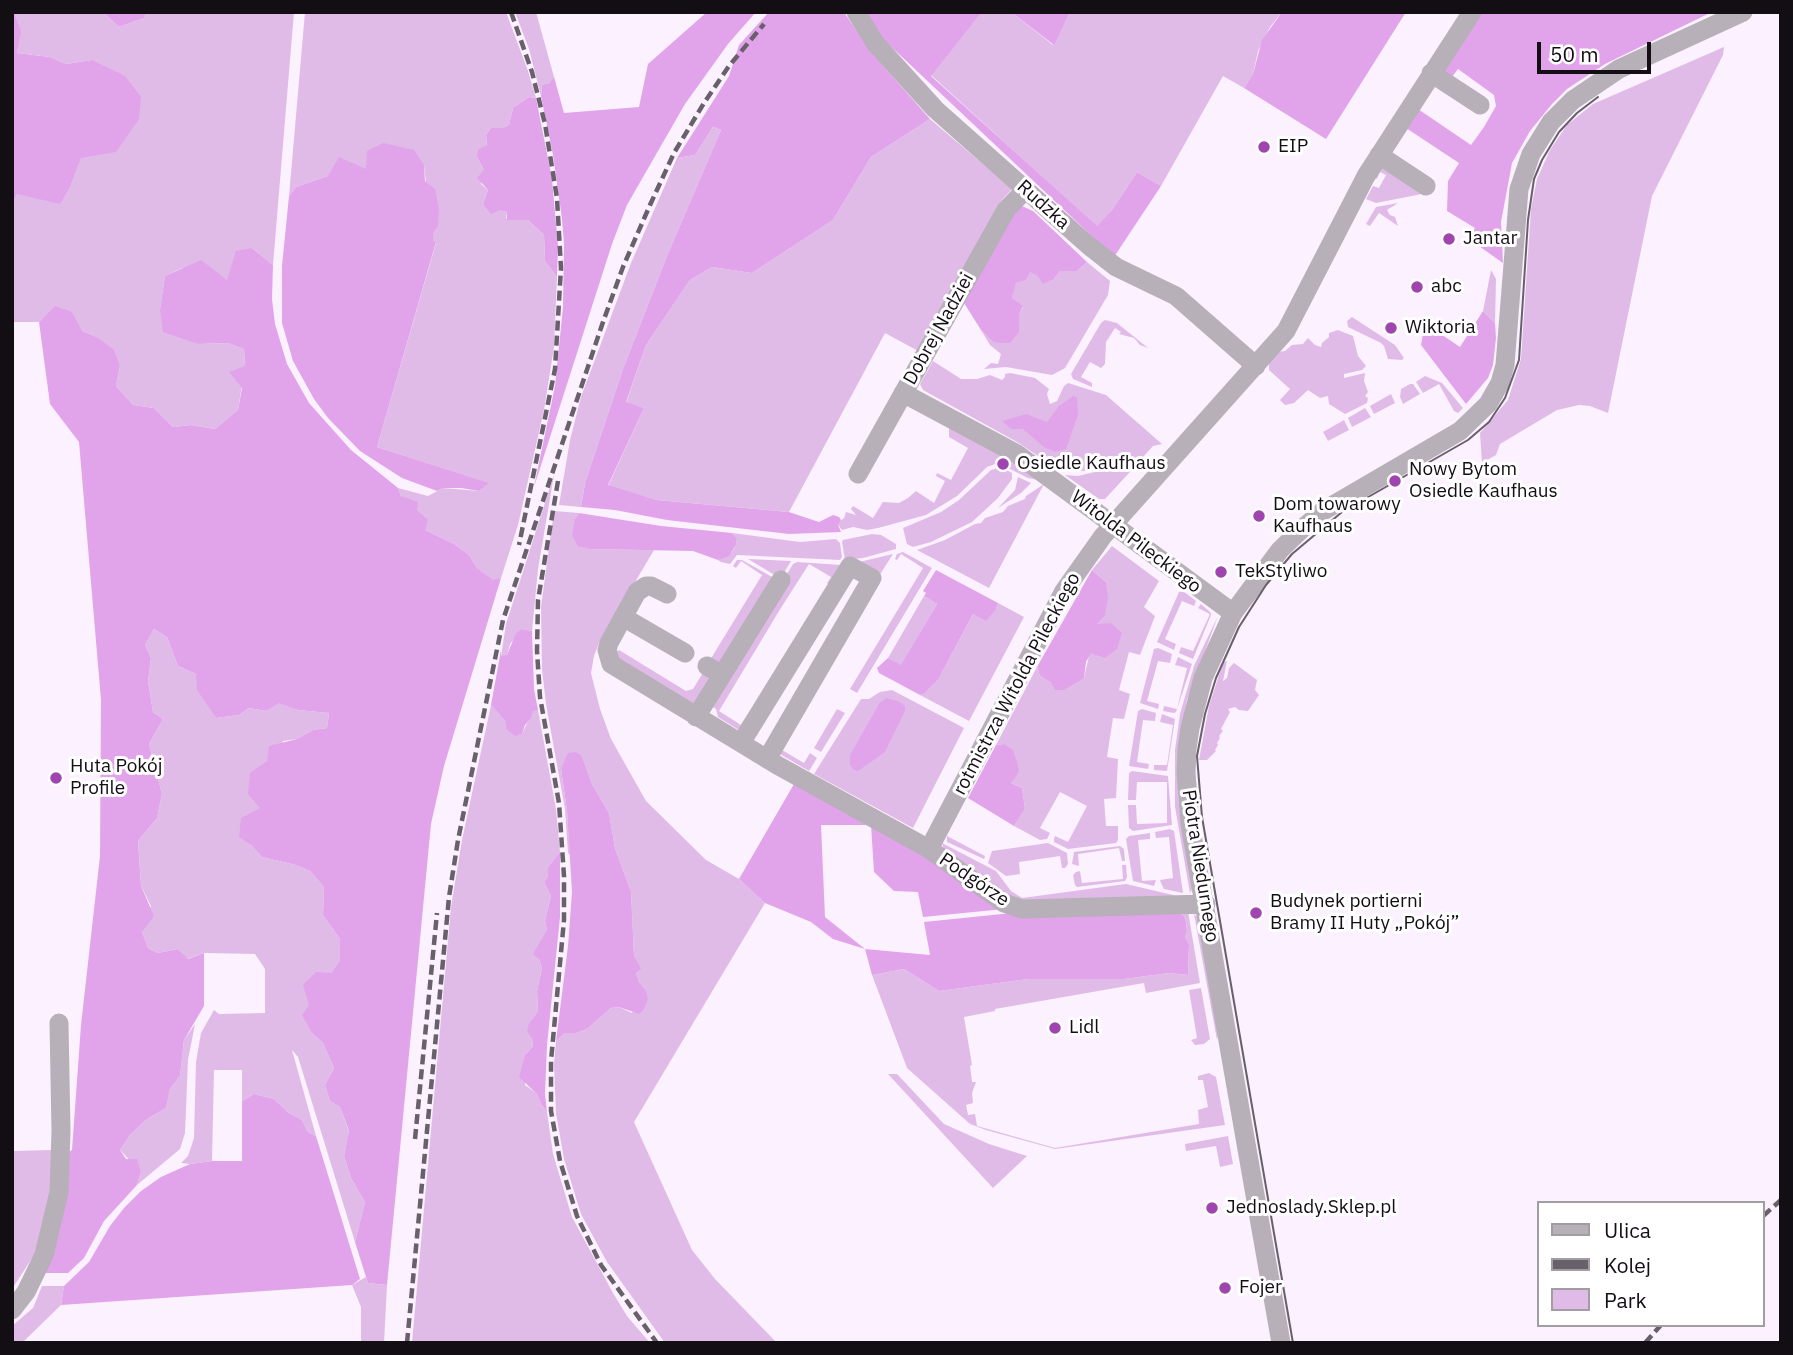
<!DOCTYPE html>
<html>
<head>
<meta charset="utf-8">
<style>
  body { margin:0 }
  #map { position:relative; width:1793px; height:1355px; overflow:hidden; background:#fcf1fe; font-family:"IBM Plex Sans",sans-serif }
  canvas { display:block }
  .frame { position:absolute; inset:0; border:14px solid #130d14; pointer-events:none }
  .legend { position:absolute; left:1537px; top:1201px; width:228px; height:126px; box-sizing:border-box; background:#fff; border:2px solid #a19ea1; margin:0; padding:9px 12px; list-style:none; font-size:21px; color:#130d14 }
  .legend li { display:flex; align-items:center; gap:14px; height:35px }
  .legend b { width:35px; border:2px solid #a19ea1 }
  .scale { position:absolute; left:1537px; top:42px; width:114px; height:32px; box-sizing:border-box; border:4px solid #130d14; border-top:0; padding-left:9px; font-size:21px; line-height:24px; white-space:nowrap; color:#130d14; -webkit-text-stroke:5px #fff; paint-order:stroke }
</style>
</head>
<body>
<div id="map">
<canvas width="1793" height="1355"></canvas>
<div class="frame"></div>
<ul class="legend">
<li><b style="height:9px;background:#b7b0b9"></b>Ulica</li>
<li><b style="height:9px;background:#68606a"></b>Kolej</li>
<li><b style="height:19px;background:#e1bbe8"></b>Park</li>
</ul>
<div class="scale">50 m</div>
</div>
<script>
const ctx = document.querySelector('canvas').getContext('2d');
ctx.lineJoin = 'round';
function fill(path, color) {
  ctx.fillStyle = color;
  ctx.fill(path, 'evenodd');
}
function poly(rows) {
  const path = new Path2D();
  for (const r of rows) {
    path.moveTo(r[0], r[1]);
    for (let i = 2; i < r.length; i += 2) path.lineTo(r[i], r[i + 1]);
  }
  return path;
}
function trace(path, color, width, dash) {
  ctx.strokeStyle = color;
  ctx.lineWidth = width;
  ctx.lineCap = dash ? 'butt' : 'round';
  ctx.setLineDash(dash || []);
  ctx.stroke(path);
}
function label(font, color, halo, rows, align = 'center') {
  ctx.font = font + ' "IBM Plex Sans",sans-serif';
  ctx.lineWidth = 6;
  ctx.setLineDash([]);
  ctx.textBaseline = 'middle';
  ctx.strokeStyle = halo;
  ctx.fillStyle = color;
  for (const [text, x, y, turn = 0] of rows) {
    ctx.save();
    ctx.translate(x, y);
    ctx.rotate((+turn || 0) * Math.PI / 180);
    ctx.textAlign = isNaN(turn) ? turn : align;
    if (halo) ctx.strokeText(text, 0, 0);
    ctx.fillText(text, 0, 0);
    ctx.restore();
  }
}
fill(poly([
  [14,12,103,12,119,27,144,18,146,12,294,12,273,265,252,248,228,280,182,268,165,276,160,309,198,344,228,343,244,349,245,366,238,410,215,429,191,425,173,427,154,408,133,405,116,386,120,366,97,337,82,331,55,307,39,322,12,322,12,206,17,194,71,185,81,157,92,60,66,64,50,57,17,53,20,32],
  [305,12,506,12,528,71,536,98,529,97,513,108,509,125,502,128,491,128,486,135,487,145,477,157,484,170,481,184,488,190,483,204,507,212,506,220,528,220,544,235,545,261,557,277,554,347,544,410,518,525,501,578,493,581,477,568,469,555,454,544,425,530,417,510,401,496,398,488,428,496,443,488,479,491,488,483,377,447,436,243,433,241,424,165,366,169,328,176,296,187,289,196],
  [515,12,536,12,554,77,549,83,542,85,541,96,529,49],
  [982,12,1011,12,1053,45,1070,12,1282,12,1270,27,1258,51,1253,74,1244,88,1223,76,1161,186,1137,172,1112,210,1097,227,931,75],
  [1724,47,1723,55,1652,196,1608,413,1590,406,1579,405,1557,410,1500,444,1496,455,1482,463,1480,433,1508,400,1521,359,1531,209,1537,179,1550,150,1567,125,1593,104],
  [930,119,1012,189,1002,200,920,352,885,333,789,512,657,500,608,486,644,408,626,403,646,345,690,280,712,267,752,273,833,220,871,157],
  [713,127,721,130,667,256,623,369,585,483,581,507,559,505,570,440,581,397,631,263,677,158,695,155],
  [1383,167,1427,193,1376,203,1366,199,1373,186,1379,188,1386,175,1380,172,1377,179,1375,177],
  [1398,203,1387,210,1390,215,1395,217,1398,226,1379,213,1370,226,1366,224,1376,207],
  [1087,262,1110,281,1108,295,1065,368,1052,375,1006,367,984,369,991,363,998,364,1001,354,990,345,981,330,993,342,1019,332,1019,315,1023,307,1012,298,1015,283,1026,280,1029,271,1054,279,1060,271,1077,271],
  [1491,270,1496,279,1495,323,1483,311],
  [1352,317,1395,345,1404,358,1402,360,1388,359,1384,346,1381,343,1348,327,1347,321],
  [1105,320,1117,323,1148,348,1140,345,1134,338,1119,334,1121,332,1115,328,1106,342,1105,364,1101,368,1090,362,1081,377,1092,383,1092,387,1073,379,1071,374,1101,323],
  [1338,330,1353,336,1358,356,1366,366,1362,370,1344,374,1344,378,1365,373,1364,381,1368,392,1365,396,1368,398,1367,403,1345,414,1329,404,1328,396,1320,398,1308,390,1294,403,1285,405,1280,400,1290,389,1269,370,1269,361,1277,352,1285,351,1292,345,1303,344,1308,338,1315,345,1321,347,1322,343,1329,337,1329,333],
  [933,361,961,379,977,379,990,375,1002,380,1005,377,1005,374,1010,373,1035,378,1049,389,1047,394,1050,404,1057,401,1064,386,1068,383,1106,395,1162,444,1153,446,1143,457,1110,466,1086,471,1059,470,1017,442,923,390,920,384],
  [1425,376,1442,383,1463,408,1458,413,1454,411,1439,384,1423,393,1416,382],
  [1410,384,1413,384,1420,394,1403,404,1400,397,1401,389],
  [1391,394,1395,403,1374,414,1370,406],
  [1365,408,1371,417,1352,427,1348,418],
  [1344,420,1349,430,1328,441,1323,432],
  [949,428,996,449,1038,480,1028,478,998,463,987,467,957,496,926,515,878,528,867,530,853,527,842,530,838,525,839,522,844,518,846,512,856,515,851,509,853,506,873,518,883,502,899,503,908,498,916,491,934,503,945,481,936,476,937,473,951,480,968,448,949,437],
  [1140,461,1105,499,1099,499,1065,475,1078,476],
  [1001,467,1012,473,1012,479,998,498,972,522,931,542,913,547,907,544,903,528,941,512,959,500,991,470],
  [554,475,538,569,532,631,522,629,510,644,507,656,501,656,506,624],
  [1018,477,1031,483,1021,493,998,508,1015,490],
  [1044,484,989,588,917,550,945,540,975,524,981,523,985,518,1003,512,1008,506,1025,499,1026,496],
  [554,511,579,513,575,519,590,549,654,550,599,643,594,656,591,673,600,709,611,739,646,801,706,860,739,879,765,903,634,1122,692,1250,715,1279,777,1343,665,1343,607,1262,581,1214,564,1159,556,1113,554,1064,556,1041,565,1033,588,1028,611,1008,619,1007,632,1013,645,989,639,982,636,973,640,969,634,955,631,892,615,848,609,813,592,784,582,756,561,769,567,811,570,855,568,853,565,809,546,704,542,669,541,607],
  [732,533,800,542,836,539,840,543,842,557,840,560,737,555,730,564,721,562,718,560,732,552,736,545,737,538],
  [872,534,881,535,896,544,896,549,863,558,845,560,842,542,843,540],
  [1112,546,1159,581,1144,607,1155,616,1140,655,1129,652,1119,690,1130,694,1124,719,1113,718,1107,757,1118,759,1116,798,1104,799,1106,826,1118,826,1118,840,1116,843,1068,849,1054,842,1054,839,1055,836,1068,842,1087,806,1060,792,1040,828,1050,833,1047,839,1040,840,1014,826,1025,809,1022,788,1011,783,1004,744,996,745,1037,667,1040,676,1050,682,1055,689,1084,678,1106,582,1092,570],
  [903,552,932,568,857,693,850,689,923,568,901,554,897,560,895,559,897,554],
  [893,554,879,576,859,562],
  [748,559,791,561,782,576,778,577],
  [737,560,742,560,774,578,720,663,710,660,762,575,741,561,736,568,733,566],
  [797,562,841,565,833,587,827,583,831,577,809,564,779,611,719,711,741,725,746,716,739,730,718,717,716,709,710,705,781,584,793,564],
  [1183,591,1196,601,1194,606,1182,601,1165,639,1176,644,1174,650,1157,642,1179,592],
  [924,596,937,604,901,666,888,658],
  [998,603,1024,617,969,721,920,695,924,694,938,680,973,614,996,609],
  [1201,604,1211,613,1211,615,1193,659,1179,653,1181,647,1193,651,1210,614,1198,608],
  [1218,616,1187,700,1177,766,1179,806,1193,888,1190,893,1175,807,1175,750,1180,714,1194,666],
  [154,629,167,637,178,666,196,674,208,705,216,718,239,715,249,708,266,711,279,702,298,710,329,713,327,728,313,730,297,739,283,741,261,808,251,845,262,857,296,865,310,871,324,887,323,915,340,939,340,960,309,1005,312,1033,323,1043,334,1068,325,1085,330,1101,340,1107,349,1132,344,1156,351,1178,365,1202,355,1242,298,1057,292,1050,316,1136,308,1132,302,1120,289,1113,274,1099,254,1094,242,1101,242,1070,214,1070,212,1161,190,1164,181,1163,188,1156,194,1138,196,1062,201,1033,214,1010,219,1014,265,1013,265,969,255,954,204,953,187,959,178,949,158,953,148,948,142,932,151,906,141,886,138,841,157,818,162,794,149,744,163,719,153,712,148,681,151,658,145,645],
  [1158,648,1172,654,1170,663,1158,661,1147,701,1159,704,1158,709,1140,703,1154,649],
  [619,650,686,691,693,689,704,671,710,681,695,703,691,703,623,666,615,652],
  [1178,657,1192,664,1176,712,1174,713,1163,711,1164,706,1177,709,1187,668,1175,665],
  [1227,661,1223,681,1227,678,1229,668,1234,663,1257,680,1255,690,1259,695,1248,711,1239,710,1235,707,1228,709,1230,712,1221,729,1223,731,1219,736,1220,738,1217,743,1218,745,1215,750,1216,751,1207,760,1199,760,1209,706,1221,669,1224,662],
  [892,690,964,728,913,828,814,774,861,699,869,699,880,692],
  [491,705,505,721,506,729,522,734,533,710,538,710,556,809,560,852,548,867,548,876,544,882,551,896,545,921,547,930,539,959,542,968,537,991,538,1011,529,1023,533,1046,525,1055,525,1085,539,1095,541,1104,547,1112,553,1154,572,1217,613,1293,627,1316,650,1343,412,1343,451,907,462,840],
  [837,709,845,713,821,752,814,748],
  [1142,709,1156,713,1155,721,1143,720,1137,762,1149,764,1148,769,1129,766,1138,711],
  [1162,714,1175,719,1167,771,1154,770,1154,765,1167,765,1173,725,1160,722],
  [782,750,804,763,810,753,817,758,809,771,778,753],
  [1132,771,1168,776,1172,825,1133,831,1129,828,1128,805,1136,805,1137,824,1167,823,1167,782,1137,782,1136,800,1128,800,1129,773],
  [1170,829,1174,831,1183,893,1164,889,1161,883,1160,880,1173,878,1169,837,1156,838,1155,832],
  [1150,833,1150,839,1138,840,1142,881,1156,880,1154,886,1133,881,1126,839,1129,836],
  [947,836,985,856,984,859,947,842],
  [942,843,996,871,1011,891,1022,898,1126,884,1186,898,1018,903,944,851],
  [1048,843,1067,853,1068,864,1065,868,1062,868,1060,856,1019,862,1020,874,1006,876,988,863,992,851],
  [1120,846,1124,849,1125,861,1122,861,1119,848,1078,854,1079,866,1072,864,1074,852],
  [1122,865,1126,865,1127,877,1125,881,1077,887,1075,885,1073,875,1076,872,1080,871,1082,883,1123,879],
  [1188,911,1200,983,1146,993,1144,983,995,1009,995,1011,964,1017,972,1065,970,1066,972,1082,976,1082,972,1093,973,1103,966,1105,968,1115,975,1114,977,1126,1055,1148,1199,1124,1198,1110,1208,1107,1203,1080,1198,1080,1198,1076,1209,1073,1216,1077,1225,1125,1055,1149,986,1130,970,1124,907,1068,872,975,904,969,939,991,1028,979,1124,979,1169,973,1188,975,1189,944,1185,937,1187,932,1186,922,1184,916,1178,912],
  [1194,914,1197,917,1218,1035,1217,1040],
  [1201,988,1210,1039,1204,1044,1195,1045,1191,1040,1197,1038,1189,990],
  [195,1024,188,1060,185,1133,180,1149,137,1185,141,1172,120,1150,130,1135,147,1119,166,1108,170,1089,180,1076,184,1040],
  [888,1074,897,1074,944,1124,989,1144,1027,1156,993,1188],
  [1228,1136,1233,1164,1220,1167,1216,1146,1186,1151,1185,1144],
  [52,1150,50,1191,36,1252,12,1289,12,1151],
  [366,1277,368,1283,387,1285,384,1343,361,1343,361,1307,352,1285],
  [42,1286,64,1286,61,1305,22,1343,12,1343,12,1326,33,1308]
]), '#e1bbe8');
fill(poly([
  [12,12,14,12,21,32,17,53,50,57,66,64,92,60,125,76,141,97,139,119,116,152,81,158,71,185,60,204,17,194,12,206],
  [103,12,146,12,144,18,119,27],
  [707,12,756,12,728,44,685,104,627,205,612,244,534,487,555,386,563,307,564,244,562,219,553,155,541,96,542,85,549,83,554,77,564,113,639,107,648,64],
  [769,12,844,12,870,51,930,119,871,157,833,220,752,273,712,267,690,280,646,345,626,402,644,408,608,485,657,500,789,512,819,522,833,515,839,517,841,520,838,525,841,532,789,534,667,520,615,510,581,507,585,483,623,369,667,256,721,130,713,127,695,155,677,158,729,76,739,45],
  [864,12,982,12,931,76,1097,226,1112,210,1137,172,1161,186,1114,257,883,39],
  [1011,12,1070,12,1054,45],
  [1282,12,1406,12,1326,139,1244,88,1253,74,1262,40],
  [1479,12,1712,12,1605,64,1567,89,1552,104,1530,131,1512,163,1501,222,1503,263,1469,239,1475,228,1447,211,1448,181,1459,163,1406,128,1418,109,1471,145,1484,127,1496,106,1494,95,1458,69,1452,77,1444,71],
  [529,97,536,98,552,179,558,246,557,277,545,261,544,235,528,220,504,220,507,219,507,212,500,210,491,214,483,204,488,190,477,178,484,170,477,157,478,150,487,145,486,135,491,128,502,128,509,125,513,108],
  [383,143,414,150,424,165,425,181,435,189,439,209,438,226,433,233,433,241,436,242,377,447,489,483,479,491,461,488,443,488,437,491,402,478,360,451,328,418,314,399,293,361,282,323,282,266,289,196,296,187,328,176,339,157,366,169,367,151],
  [1022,206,1033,211,1087,262,1077,271,1060,271,1054,279,1043,284,1037,275,1030,272,1026,280,1016,283,1012,298,1023,306,1019,315,1019,332,1010,343,1003,343,993,342,981,330,964,303,1012,211],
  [252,248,273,265,272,299,275,324,287,364,309,403,351,450,398,488,401,496,418,502,417,510,428,520,425,530,454,544,469,555,477,568,493,580,501,578,444,766,431,824,387,1285,368,1283,366,1277,355,1242,365,1202,351,1178,344,1156,349,1131,340,1107,330,1101,325,1085,334,1068,323,1043,312,1033,302,1015,309,1005,303,985,316,972,331,973,340,960,340,939,323,915,324,887,310,871,296,865,262,857,251,845,239,837,241,818,260,808,248,794,250,773,267,761,269,746,297,739,313,730,327,728,329,713,298,710,279,703,266,711,249,708,239,715,216,718,197,690,196,674,178,666,167,637,154,629,145,645,151,658,148,681,153,712,163,719,149,744,162,794,157,818,138,841,141,886,154,916,142,932,148,948,158,953,178,949,188,959,204,953,204,1006,184,1040,180,1076,170,1089,166,1108,147,1119,130,1135,120,1150,126,1159,137,1159,141,1172,137,1185,104,1221,84,1258,68,1273,40,1273,65,1154,72,1150,81,1025,100,856,101,700,79,442,50,404,39,322,55,306,72,312,82,331,97,337,114,350,120,366,116,386,133,405,154,408,173,427,191,425,215,429,238,410,242,388,229,372,245,366,244,349,228,343,198,344,163,332,160,309,165,276,201,260,227,280,236,251],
  [1483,311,1495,323,1496,338,1493,365,1488,378,1466,404,1421,345,1423,334,1429,326,1460,347],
  [1073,396,1077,397,1078,415,1066,449,1056,452,1045,448,1023,429,1011,429,1002,421,1026,414,1047,422,1059,406],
  [579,513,661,526,732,533,737,538,736,545,729,556,718,560,693,551,590,549,578,546,572,535,575,519],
  [936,570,998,603,996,609,986,621,973,614,938,680,924,694,920,695,879,673,877,668,888,658,901,665,937,604,924,596,926,593,923,591],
  [1092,570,1106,582,1108,598,1105,615,1097,624,1111,623,1122,633,1117,649,1105,658,1091,653,1086,662,1084,678,1064,690,1055,690,1050,682,1040,676,1037,667],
  [522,629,532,631,534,689,538,710,533,711,531,718,525,725,522,734,515,736,506,729,505,721,491,705,501,650,501,656,507,655,516,633],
  [886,698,898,701,905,706,905,711,885,752,858,771,854,770,850,765,850,755,879,704],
  [1004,744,1013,750,1017,762,1019,772,1011,783,1022,788,1025,809,1014,826,968,798,996,745],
  [576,752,582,756,592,784,609,813,615,848,631,892,634,955,641,969,636,973,639,982,645,989,648,999,644,1009,639,1014,619,1007,611,1008,588,1028,575,1033,565,1033,556,1041,568,946,572,892,567,811,561,769,568,753],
  [794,784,926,854,1004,909,923,917,918,892,894,891,874,872,871,825,821,825,825,917,865,949,930,955,924,922,1022,912,1178,912,1184,916,1186,922,1187,932,1185,937,1189,944,1188,975,1169,973,1124,979,1028,979,939,991,904,969,872,975,865,949,833,939,811,922,765,903,739,879],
  [560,852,560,917,547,1045,545,1094,547,1112,541,1104,538,1095,519,1077,525,1055,533,1046,532,1039,527,1031,529,1023,538,1011,537,991,542,968,539,959,533,954,547,930,545,921,551,896,544,882,548,876,548,867],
  [254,1094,274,1099,289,1113,302,1120,308,1132,316,1136,360,1279,352,1285,61,1305,64,1286,89,1262,110,1226,124,1208,141,1191,161,1177,190,1164,212,1161,242,1161,242,1101]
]), '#e1a4eb');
trace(poly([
  [856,12,875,43,935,109,1088,245,1116,267,1176,296,1256,366],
  [1431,73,1480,105],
  [1379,155,1426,186],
  [903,393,1017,454,1233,613],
  [858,474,1006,210,1026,189],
  [667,594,651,586,646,586,637,592,609,643,607,650,611,664,777,765,929,849,1004,903,1022,909,1206,904],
  [623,617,685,653],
  [707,666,722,675],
  [696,717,781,580],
  [741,743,850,566,872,578,767,759],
  [929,849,1064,591,1103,536,1286,331,1366,176,1472,12],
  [12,1310,26,1292,44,1255,59,1192,61,1131,59,1023],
  [1281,1343,1190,824,1186,773,1187,749,1190,728,1203,678,1233,613,1280,550,1304,527,1323,511,1460,431,1488,404,1500,383,1505,365,1519,189,1531,154,1551,122,1573,100,1619,69,1743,12]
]), '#b7b0b9', 19);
trace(poly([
  [1293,1343,1202,817,1197,756,1205,714,1216,678,1239,627,1266,585,1292,554,1342,512,1468,440,1489,422,1505,398,1519,360,1528,220,1534,179,1542,160,1559,132,1577,113,1598,97]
]), '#68606a', 2);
trace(poly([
  [511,12,532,72,545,124,557,198,561,268,555,369,519,545],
  [558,481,538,600,537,651,540,697,559,803,564,876,564,920,551,1061,551,1111,560,1161,577,1216,601,1265,657,1343],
  [415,1139,437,913],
  [1763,1216,1781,1200],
  [407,1343,449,897,458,840,503,620,603,322,623,267,650,205,674,153,704,103,729,66,764,24],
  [1645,1343,1661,1325]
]), '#68606a', 4.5, [10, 5]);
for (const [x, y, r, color] of [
  [1264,147,7,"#a045b0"],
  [1449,239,7,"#a045b0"],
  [1417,287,7,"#a045b0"],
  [1391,328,7,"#a045b0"],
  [1003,464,7,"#a045b0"],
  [1395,481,7,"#a045b0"],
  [1259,516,7,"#a045b0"],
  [1221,572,7,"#a045b0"],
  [56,778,7,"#a045b0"],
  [1256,913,7,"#a045b0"],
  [1055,1028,7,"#a045b0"],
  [1212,1208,7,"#a045b0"],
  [1225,1288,7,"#a045b0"]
]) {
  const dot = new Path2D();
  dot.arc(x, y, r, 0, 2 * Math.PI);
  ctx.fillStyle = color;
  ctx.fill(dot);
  trace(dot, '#fff', 2.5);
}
label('19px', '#130d14', '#fff', [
  ["EIP",1278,147],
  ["Jantar",1463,239],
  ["abc",1431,287],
  ["Wiktoria",1405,328],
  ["Osiedle Kaufhaus",1017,464],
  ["Nowy Bytom",1409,470],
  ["Osiedle Kaufhaus",1409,492],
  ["Dom towarowy",1273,505],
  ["Kaufhaus",1273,527],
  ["TekStyliwo",1235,572],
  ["Huta Pokój",70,767],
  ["Profile",70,789],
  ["Budynek portierni",1270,902],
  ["Bramy II Huty „Pokój”",1270,924],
  ["Lidl",1069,1028],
  ["Jednoslady.Sklep.pl",1226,1208],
  ["Fojer",1239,1288]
], 'left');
label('19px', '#130d14', '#fff', [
  ["Rudzka",1043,205,42],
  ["Dobrej Nadziei",939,329,-61],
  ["Witolda Pileckiego",1136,542,37],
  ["rotmistrza Witolda Pileckiego",1017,684,-62],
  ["Piotra Niedurnego",1200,866,81],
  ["Podgórze",974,880,34]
]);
</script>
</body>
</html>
